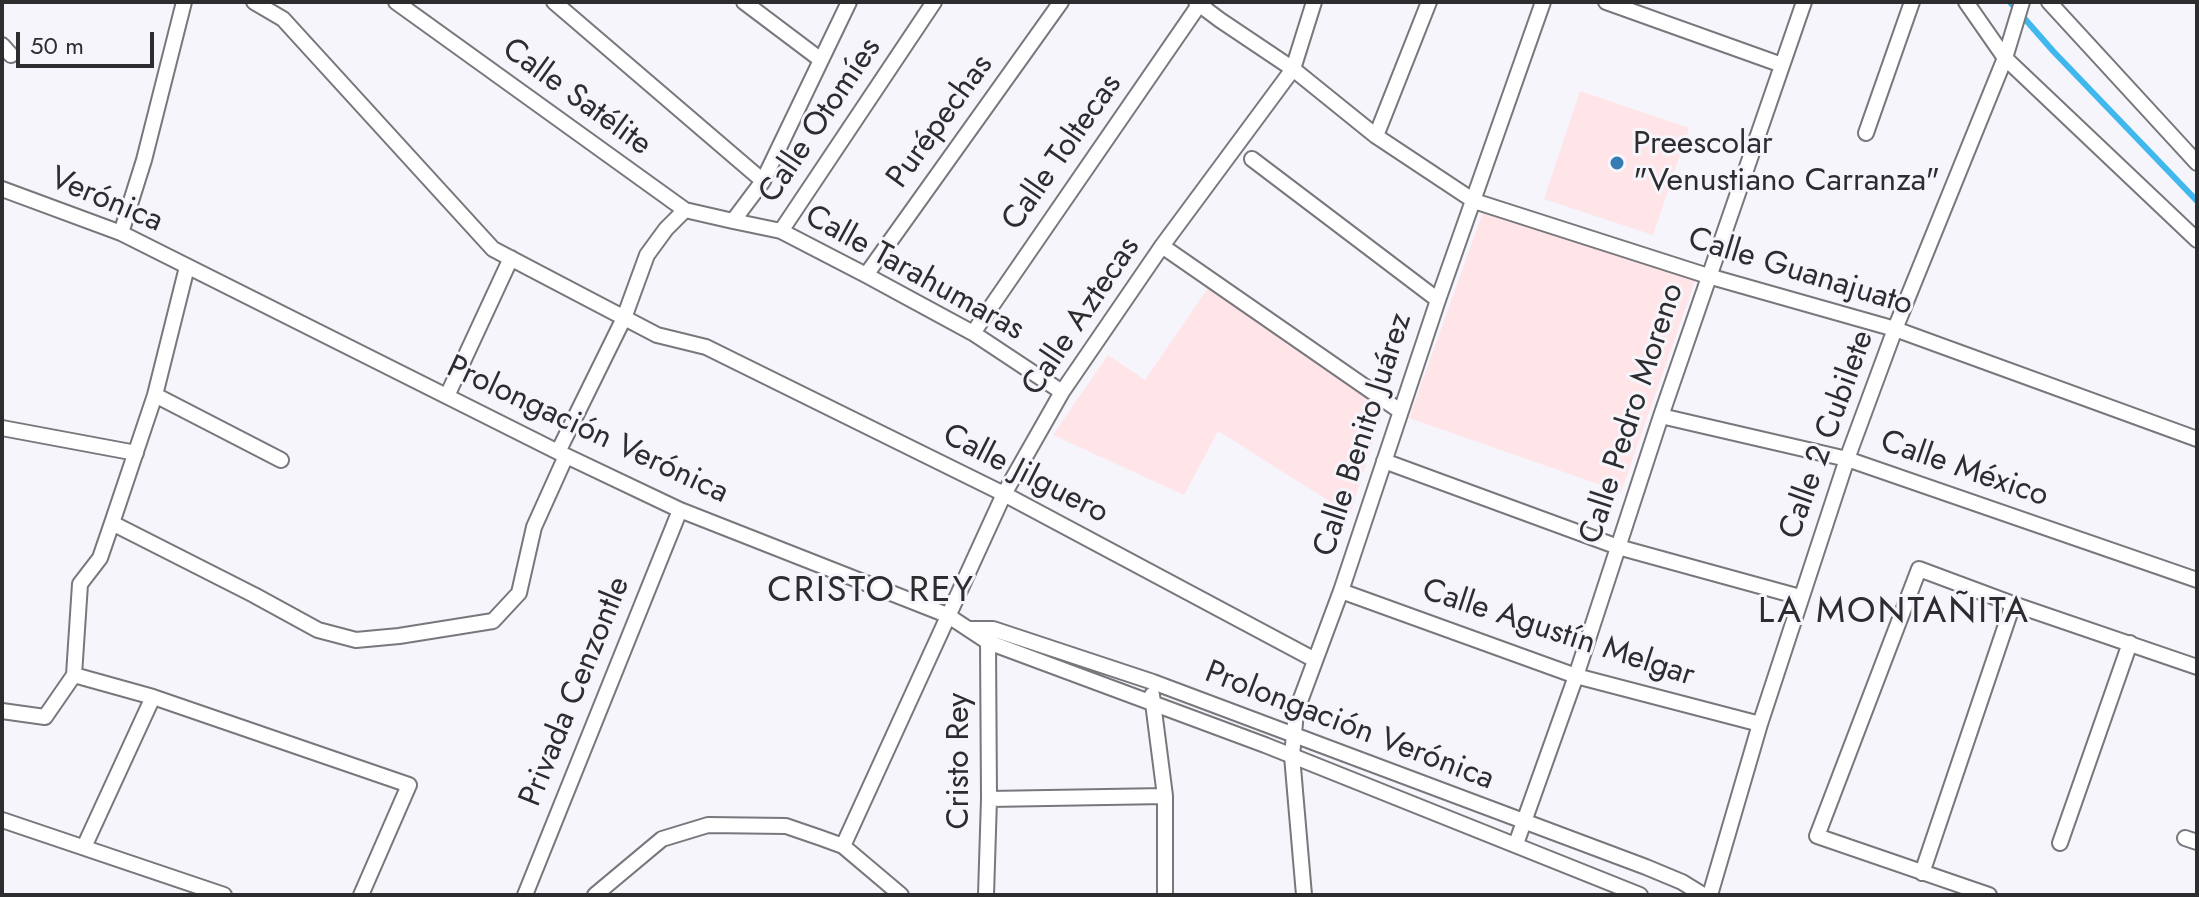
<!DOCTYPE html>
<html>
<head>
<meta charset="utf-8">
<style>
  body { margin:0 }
  #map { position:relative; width:2199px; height:897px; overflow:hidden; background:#f5f5fb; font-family:Jost,sans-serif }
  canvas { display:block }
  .frame { position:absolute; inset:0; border:4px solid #2d2d2f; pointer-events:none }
  .scale { position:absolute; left:16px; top:32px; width:138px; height:36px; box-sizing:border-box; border:4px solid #2d2d2f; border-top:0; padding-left:10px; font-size:24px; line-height:28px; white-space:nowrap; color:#2d2d2f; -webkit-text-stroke:6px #f5f5fb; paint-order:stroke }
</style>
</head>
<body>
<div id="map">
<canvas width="2199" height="897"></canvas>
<div class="frame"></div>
<div class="scale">50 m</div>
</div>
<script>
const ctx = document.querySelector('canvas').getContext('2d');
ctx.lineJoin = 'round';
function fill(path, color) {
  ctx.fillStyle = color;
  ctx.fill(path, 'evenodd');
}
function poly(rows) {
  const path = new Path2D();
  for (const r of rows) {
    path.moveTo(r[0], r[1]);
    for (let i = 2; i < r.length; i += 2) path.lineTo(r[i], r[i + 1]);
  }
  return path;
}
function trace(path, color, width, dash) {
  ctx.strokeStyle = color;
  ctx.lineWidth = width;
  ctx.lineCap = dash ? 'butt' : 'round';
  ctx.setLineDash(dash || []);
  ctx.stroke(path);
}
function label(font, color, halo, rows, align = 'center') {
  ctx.font = font + ' Jost,sans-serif';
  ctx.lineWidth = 6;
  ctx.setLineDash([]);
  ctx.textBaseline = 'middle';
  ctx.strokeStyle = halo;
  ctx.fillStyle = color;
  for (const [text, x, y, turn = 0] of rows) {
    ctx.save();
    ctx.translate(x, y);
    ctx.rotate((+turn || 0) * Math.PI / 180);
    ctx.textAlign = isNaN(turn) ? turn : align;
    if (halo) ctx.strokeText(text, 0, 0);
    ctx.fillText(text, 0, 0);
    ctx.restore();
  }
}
fill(poly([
  [1580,91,1689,128,1653,235,1544,199],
  [1483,212,1695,281,1621,492,1409,418],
  [1210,285,1384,407,1350,514,1218,431,1184,495,1053,435,1108,355,1145,380]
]), '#ffe4e8');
trace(poly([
  [2010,2,2053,51,2197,201]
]), '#40b7ed', 6);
const street = poly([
  [254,2,283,19,493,249,657,335,706,347,1004,494,1315,660],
  [396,2,685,210,733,221,763,181,849,2],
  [554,2,763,181],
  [744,2,821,60],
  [1196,2,1220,20,1293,69,1376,136,1474,201,1708,276,1895,329,2197,439],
  [1606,2,1782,65],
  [1966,2,2005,58,2197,240],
  [2049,2,2197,163],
  [2,45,11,55],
  [1866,133,1912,2],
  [1376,136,1429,2],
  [1252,159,1438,300],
  [2,189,121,233,558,452,680,510,947,615,988,642,1265,745,1640,895],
  [733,221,781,231,866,275,973,333,1062,392],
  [781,231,934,2],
  [121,233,144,160,184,2],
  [1162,246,1400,411],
  [866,275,1061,2],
  [973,333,1201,2],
  [155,395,281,460],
  [447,396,511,258],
  [1661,416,1847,459,2197,580],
  [2,428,136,453],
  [558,452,624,318,647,255,666,229,685,210],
  [1384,461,1618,547,1800,597],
  [112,523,254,595,318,630,356,640,399,636,493,621,519,593,534,527,566,456],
  [1341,591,1576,676,1760,724],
  [971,629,993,629,1153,682,1646,867,1682,882,1703,895],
  [74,675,153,697,409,785,361,895],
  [1152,695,1165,796,1165,895],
  [2,711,45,717,74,675,80,584,100,558,112,523,155,395,187,267],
  [989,799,1165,796],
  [2,820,224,895],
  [2185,838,2197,842],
  [2060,843,2130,643],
  [1516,844,1576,676,1661,416,1804,2],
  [843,846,1004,494,1062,392,1162,246,1293,69,1314,2],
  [84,847,153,697],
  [1922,873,2013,604],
  [525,895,680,510],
  [595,895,662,839,708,825,786,826,821,838,843,846,901,895],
  [986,895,989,799,988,642,990,636],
  [1304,895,1292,756,1296,712,1341,591,1438,300,1543,2],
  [1710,895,1760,724,1847,459,1895,329,2005,58,2022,2],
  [1989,895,1817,836,1919,569,2013,604,2197,667]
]);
trace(street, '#77777c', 18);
trace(street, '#fff', 14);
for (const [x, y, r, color] of [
  [1617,163,8,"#347cb1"]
]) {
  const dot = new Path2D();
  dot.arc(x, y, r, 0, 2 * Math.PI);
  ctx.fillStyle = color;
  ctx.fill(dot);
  trace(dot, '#f5f5fb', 3);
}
label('32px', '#2d2d2f', '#f5f5fb', [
  ["Calle Satélite",576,98,36],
  ["Calle Otomíes",821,121,-56],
  ["Purépechas",941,122,-54],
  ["Calle Toltecas",1063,153,-55],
  ["Verónica",106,201,23],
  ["Calle Guanajuato",1800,273,17],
  ["Calle Tarahumaras",914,274,29],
  ["Calle Aztecas",1082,317,-56],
  ["Calle Pedro Moreno",1633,414,-72],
  ["Prolongación Verónica",587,431,25],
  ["Calle Benito Juárez",1364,435,-72],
  ["Calle 2 Cubilete",1828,435,-70],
  ["Calle México",1964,470,19],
  ["Calle Jilguero",1025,475,27],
  ["Calle Agustín Melgar",1558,634,18],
  ["Privada Cenzontle",576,692,-68],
  ["Prolongación Verónica",1349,727,21],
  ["Cristo Rey",960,761,-90]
]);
label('32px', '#2d2d2f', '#f5f5fb', [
  ["Preescolar",1633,145],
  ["\"Venustiano Carranza\"",1633,182]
], 'left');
ctx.letterSpacing = '2px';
label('36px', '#2d2d2f', '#f5f5fb', [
  ["CRISTO REY",871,592],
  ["LA MONTAÑITA",1894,613]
]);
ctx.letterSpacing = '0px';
</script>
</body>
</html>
